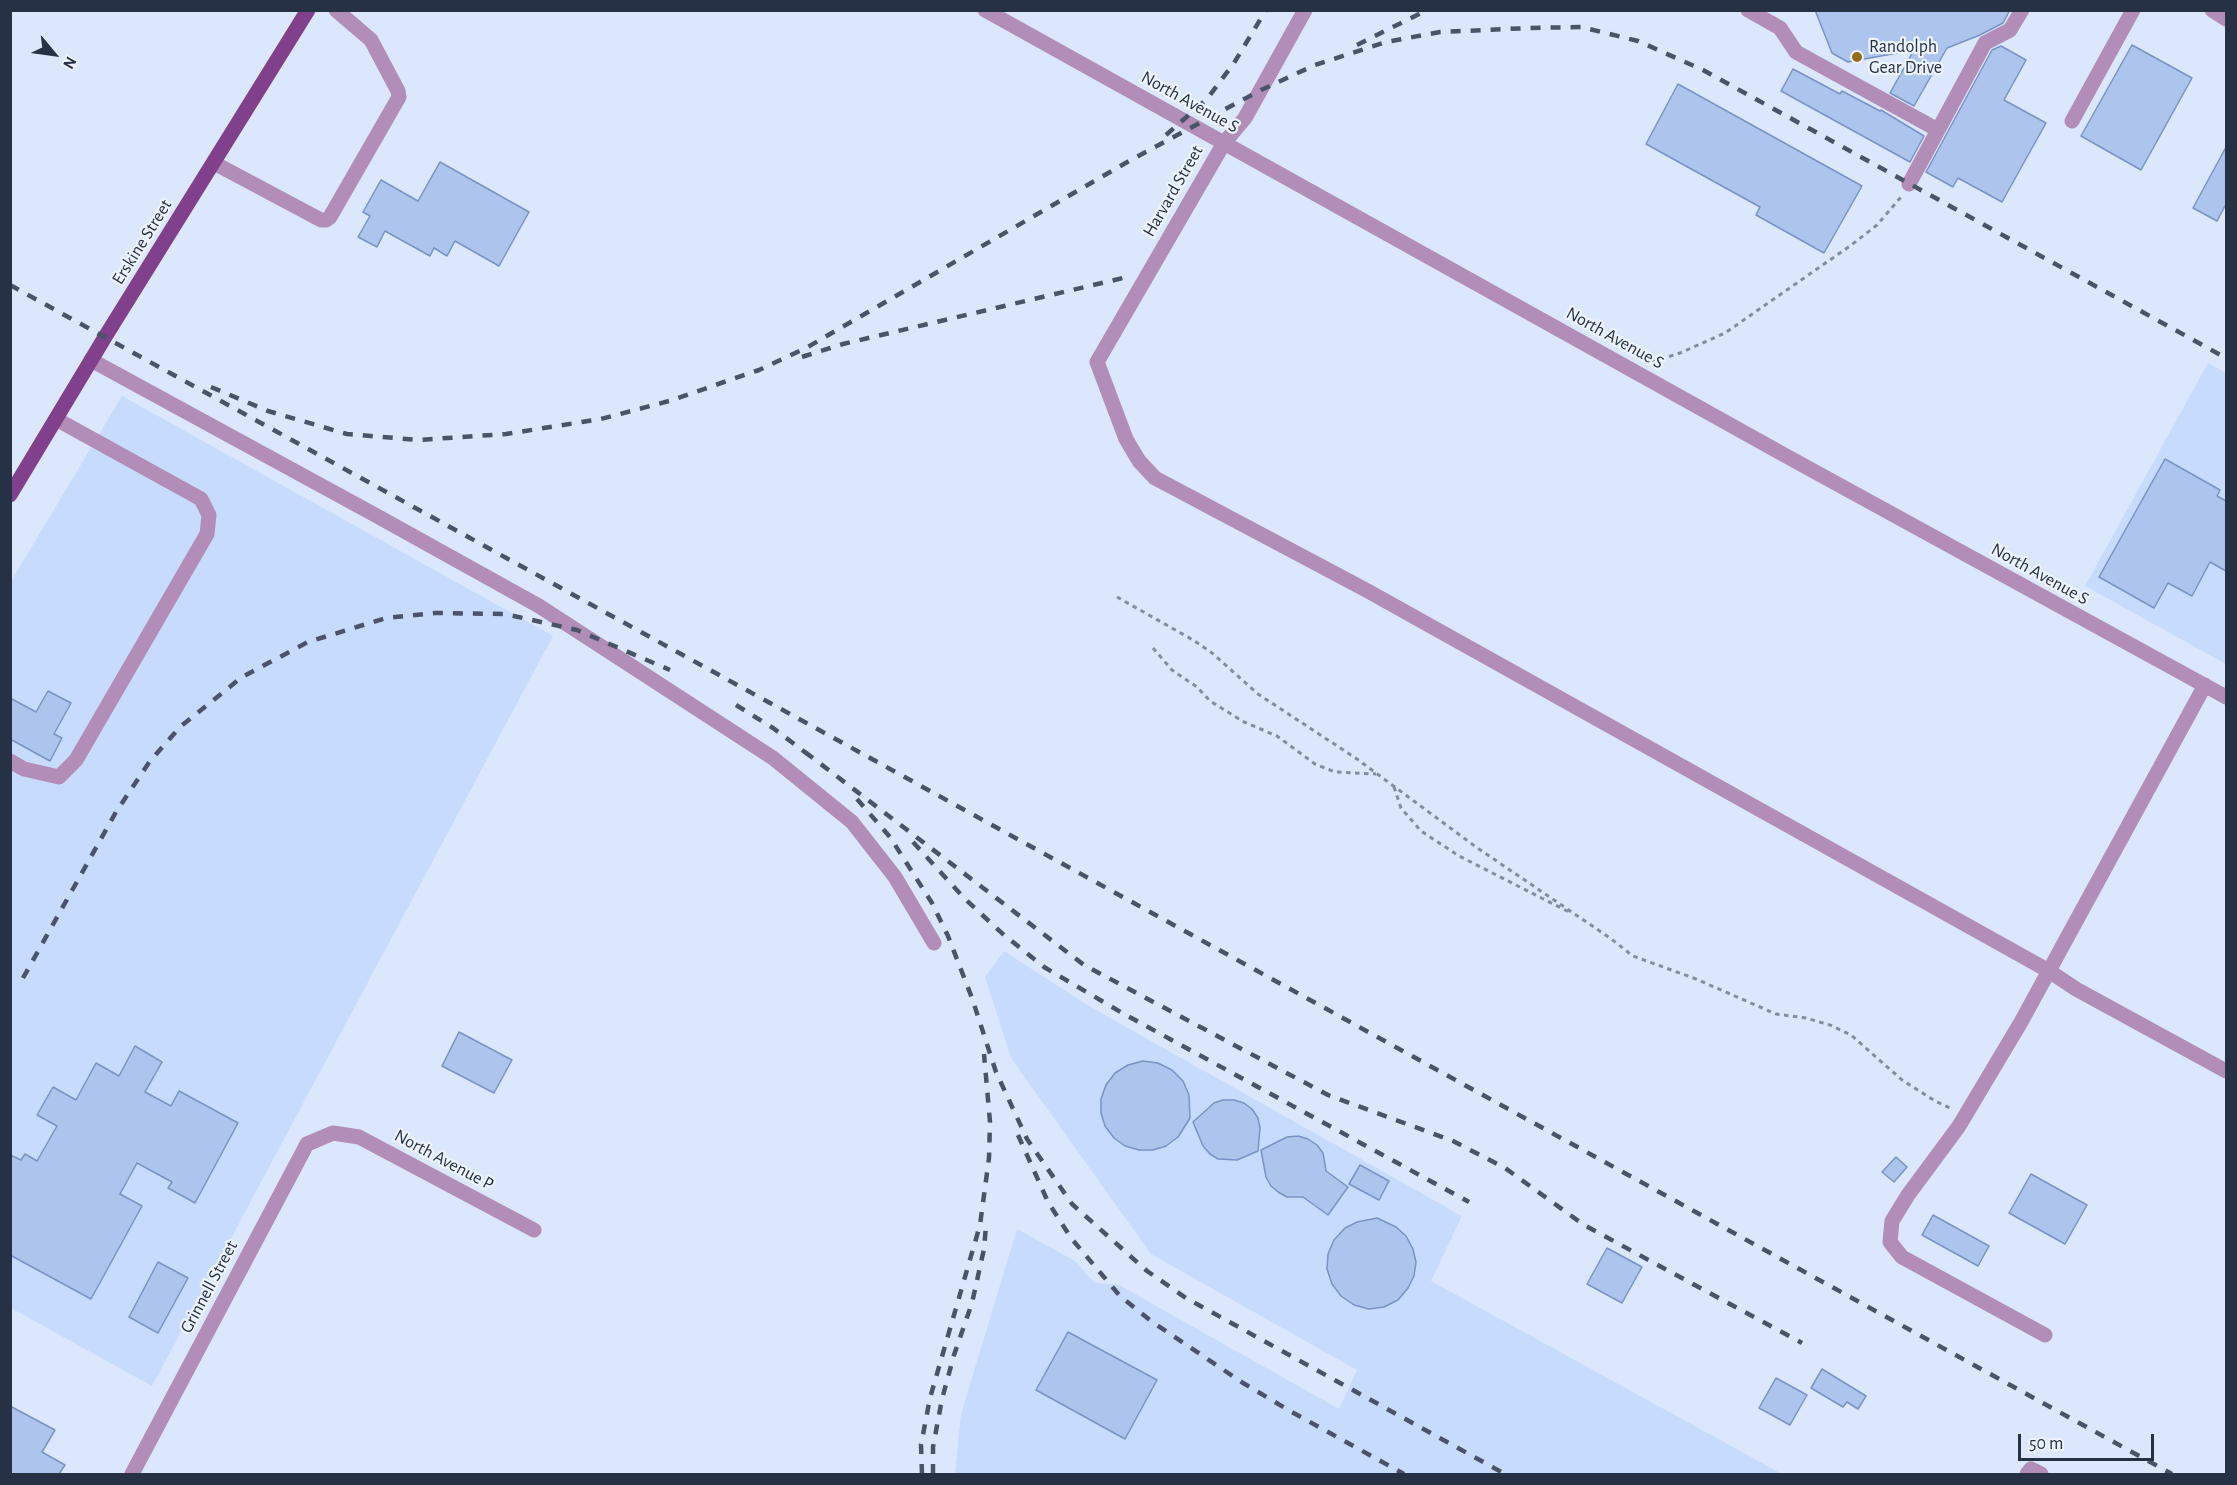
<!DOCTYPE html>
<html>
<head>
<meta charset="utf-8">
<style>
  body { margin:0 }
  #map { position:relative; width:2237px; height:1485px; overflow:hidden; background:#dbe7fc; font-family:"Alegreya Sans",sans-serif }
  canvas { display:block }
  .frame { position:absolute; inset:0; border:12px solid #263145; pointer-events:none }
  .north { position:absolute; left:24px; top:24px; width:60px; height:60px; -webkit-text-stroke:4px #eef4ff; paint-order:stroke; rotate:119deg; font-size:16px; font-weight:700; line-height:24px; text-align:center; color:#263145 }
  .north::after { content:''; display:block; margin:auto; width:21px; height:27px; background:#263145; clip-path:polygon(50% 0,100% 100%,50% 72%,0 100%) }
  .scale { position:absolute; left:2018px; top:1434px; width:136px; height:27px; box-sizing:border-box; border:3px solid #263145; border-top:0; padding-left:8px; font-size:18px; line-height:21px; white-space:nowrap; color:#263145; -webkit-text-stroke:4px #eef4ff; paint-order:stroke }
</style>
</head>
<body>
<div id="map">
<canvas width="2237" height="1485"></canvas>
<div class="frame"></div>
<div class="north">N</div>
<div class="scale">50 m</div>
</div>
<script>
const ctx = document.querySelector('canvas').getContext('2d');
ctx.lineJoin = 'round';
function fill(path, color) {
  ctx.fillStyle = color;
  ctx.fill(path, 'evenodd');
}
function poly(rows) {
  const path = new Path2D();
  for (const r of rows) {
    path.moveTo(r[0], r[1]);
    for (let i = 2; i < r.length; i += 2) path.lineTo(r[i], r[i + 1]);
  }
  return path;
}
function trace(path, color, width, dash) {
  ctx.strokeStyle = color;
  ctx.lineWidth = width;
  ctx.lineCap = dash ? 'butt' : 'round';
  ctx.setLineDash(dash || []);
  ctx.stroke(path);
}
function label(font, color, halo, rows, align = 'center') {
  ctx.font = font + ' "Alegreya Sans",sans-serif';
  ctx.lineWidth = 4.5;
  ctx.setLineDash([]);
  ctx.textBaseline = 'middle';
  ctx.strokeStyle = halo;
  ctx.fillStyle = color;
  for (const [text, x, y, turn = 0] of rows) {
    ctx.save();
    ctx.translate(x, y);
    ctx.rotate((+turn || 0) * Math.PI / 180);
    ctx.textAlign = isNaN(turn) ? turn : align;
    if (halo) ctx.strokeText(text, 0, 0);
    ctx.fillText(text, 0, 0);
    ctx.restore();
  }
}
fill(poly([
  [2208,363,2226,373,2226,664,2085,586],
  [122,396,553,636,152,1386,11,1308,10,583],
  [1004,951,1087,1005,1462,1216,1431,1281,1782,1474,955,1474,961,1414,1017,1229,1075,1261,1095,1283,1119,1285,1339,1409,1357,1370,1151,1254,1011,1058,985,977]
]), '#c7dbff');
const building = poly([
  [1815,10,2010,10,2003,23,1980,35,1947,48,1914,106,1890,93,1914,50,1848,62,1832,53,1815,10],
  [2132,45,2192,78,2141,170,2081,136,2132,45],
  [2001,46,2026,60,2004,100,2046,123,2002,202,1958,178,1953,187,1926,172,1992,50,2001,46],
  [1793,69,1840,94,1842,91,1880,111,1881,110,1924,136,1910,162,1781,91,1793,69],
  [1678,84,1862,186,1824,253,1756,215,1760,207,1646,144,1678,84],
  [2226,147,2226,204,2217,221,2193,208,2226,147],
  [440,162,529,212,499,266,455,241,447,256,434,248,430,256,385,231,377,247,358,237,370,216,363,212,381,180,418,201,440,162],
  [2165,459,2220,490,2217,496,2226,501,2226,571,2210,562,2192,596,2168,583,2154,608,2099,577,2165,459],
  [48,691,71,703,54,734,62,738,50,761,10,739,10,698,36,712,48,691],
  [459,1032,512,1060,494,1093,442,1066,459,1032],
  [135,1046,162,1062,145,1092,171,1106,179,1091,238,1123,195,1203,168,1188,172,1182,137,1163,120,1194,142,1206,91,1299,10,1255,10,1155,21,1160,25,1154,37,1161,57,1126,37,1115,53,1087,76,1100,96,1063,119,1076,135,1046],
  [1143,1061,1158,1063,1172,1070,1183,1081,1189,1095,1190,1118,1178,1137,1166,1146,1153,1150,1139,1150,1125,1146,1114,1138,1105,1126,1101,1113,1101,1099,1106,1085,1115,1073,1128,1065,1143,1061],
  [1223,1100,1234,1100,1244,1103,1252,1109,1258,1118,1260,1128,1258,1151,1237,1160,1218,1159,1210,1154,1203,1146,1193,1122,1214,1103,1223,1100],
  [1298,1136,1308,1139,1317,1145,1323,1153,1326,1171,1348,1187,1328,1215,1303,1197,1287,1197,1278,1192,1271,1186,1266,1177,1261,1150,1287,1137,1298,1136],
  [1896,1157,1907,1167,1894,1182,1882,1172,1896,1157],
  [1360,1165,1389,1181,1379,1200,1349,1184,1360,1165],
  [2031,1174,2087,1205,2065,1244,2009,1213,2031,1174],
  [1933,1215,1989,1246,1978,1266,1922,1235,1933,1215],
  [1377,1218,1396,1227,1406,1236,1413,1249,1416,1262,1414,1276,1408,1288,1398,1300,1384,1307,1369,1309,1354,1305,1341,1296,1332,1284,1327,1269,1328,1254,1334,1240,1345,1228,1357,1222,1377,1218],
  [1607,1248,1642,1267,1622,1303,1587,1284,1607,1248],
  [158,1262,188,1278,158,1333,129,1317,158,1262],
  [1068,1332,1157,1380,1125,1439,1036,1390,1068,1332],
  [1822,1369,1866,1396,1858,1409,1847,1402,1843,1407,1811,1388,1822,1369],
  [1776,1378,1807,1395,1790,1425,1759,1408,1776,1378],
  [10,1406,55,1430,42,1452,65,1465,59,1474,10,1474,10,1406]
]);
fill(building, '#adc4ed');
trace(building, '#7893c4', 1.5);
trace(poly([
  [1652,362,1680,353,1725,333,1850,246,1877,225,1901,197],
  [1117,597,1193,640,1212,653,1258,694,1357,759,1476,847,1610,938,1633,956,1696,979,1776,1014,1806,1018,1830,1025,1851,1035,1902,1080,1935,1101,1950,1108],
  [1153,648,1172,670,1197,687,1210,701,1244,722,1277,736,1315,764,1335,772,1376,774],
  [1394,787,1401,808,1421,831,1459,856,1569,912]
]), '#828da2', 3, [4.5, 4.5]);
trace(poly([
  [985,10,1788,457,2226,697],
  [1305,10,1245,118,1224,143,1097,362,1126,439,1139,461,1155,478,1366,590,2049,971,2076,989,2226,1071],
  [1748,10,1780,28,1796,52,1938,130],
  [2212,10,2226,19],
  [2072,121,2133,10],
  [214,163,321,220,326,220,330,217,399,97,398,91,371,40,336,10],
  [1909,184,1985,43,2010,30,2022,10],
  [91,360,377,516,539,606,773,758,852,822,895,877,934,943],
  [10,761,24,769,59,777,76,760,207,534,209,515,201,499,56,419],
  [2045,1335,1902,1257,1890,1242,1892,1221,1908,1195,1959,1126,2021,1022,2205,685],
  [132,1474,307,1144,333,1133,359,1137,534,1230],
  [2027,1474,2031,1469,2041,1474]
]), '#b18db7', 15);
trace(poly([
  [10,495,105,337,308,10]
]), '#81408b', 15);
trace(poly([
  [1357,45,1427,10],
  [1166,135,1207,99,1234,63,1266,10],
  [10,285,2172,1474],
  [802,357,843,344,1123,278],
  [211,387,268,411,347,434,418,440,506,434,601,419,669,401,759,370,806,348,1129,161,1261,90,1315,65,1386,42,1440,32,1530,28,1581,27,1638,41,1703,70,2226,358],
  [736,705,773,728,810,756],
  [805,752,1084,965,1328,1095,1453,1141,1505,1168,1584,1225,1802,1343],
  [857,799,890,837,932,903,948,936,972,998,996,1072,1027,1139,1072,1204,1147,1271,1186,1298,1505,1474],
  [913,842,965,899,1004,935,1044,967,1124,1014,1469,1202],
  [23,978,116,812,150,761,180,727,242,677,308,642,386,618,435,613,505,614,577,630,670,670],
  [1018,1135,1048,1202,1071,1238,1120,1296,1151,1321,1243,1383,1290,1411,1404,1474],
  [922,1474,921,1445,930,1398,980,1225,989,1158,990,1122,984,1054],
  [933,1474,933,1447,942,1399,954,1355,972,1303,984,1249,986,1226]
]), '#495468', 4.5, [10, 10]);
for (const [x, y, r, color] of [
  [1857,57,6,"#946d16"]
]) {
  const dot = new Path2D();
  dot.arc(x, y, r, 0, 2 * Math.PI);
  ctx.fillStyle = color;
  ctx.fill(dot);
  trace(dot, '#eef4ff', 2);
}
label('18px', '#263145', '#eef4ff', [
  ["Randolph",1869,47],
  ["Gear Drive",1869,68]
], 'left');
label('18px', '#263145', '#eef4ff', [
  ["North Avenue S",1190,102,29],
  ["Harvard Street",1173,191,-60],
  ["Erskine Street",142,242,-58],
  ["North Avenue S",1615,338,29],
  ["North Avenue S",2040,574,29],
  ["North Avenue P",444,1160,28],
  ["Grinnell Street",209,1287,-62]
]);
</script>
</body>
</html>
